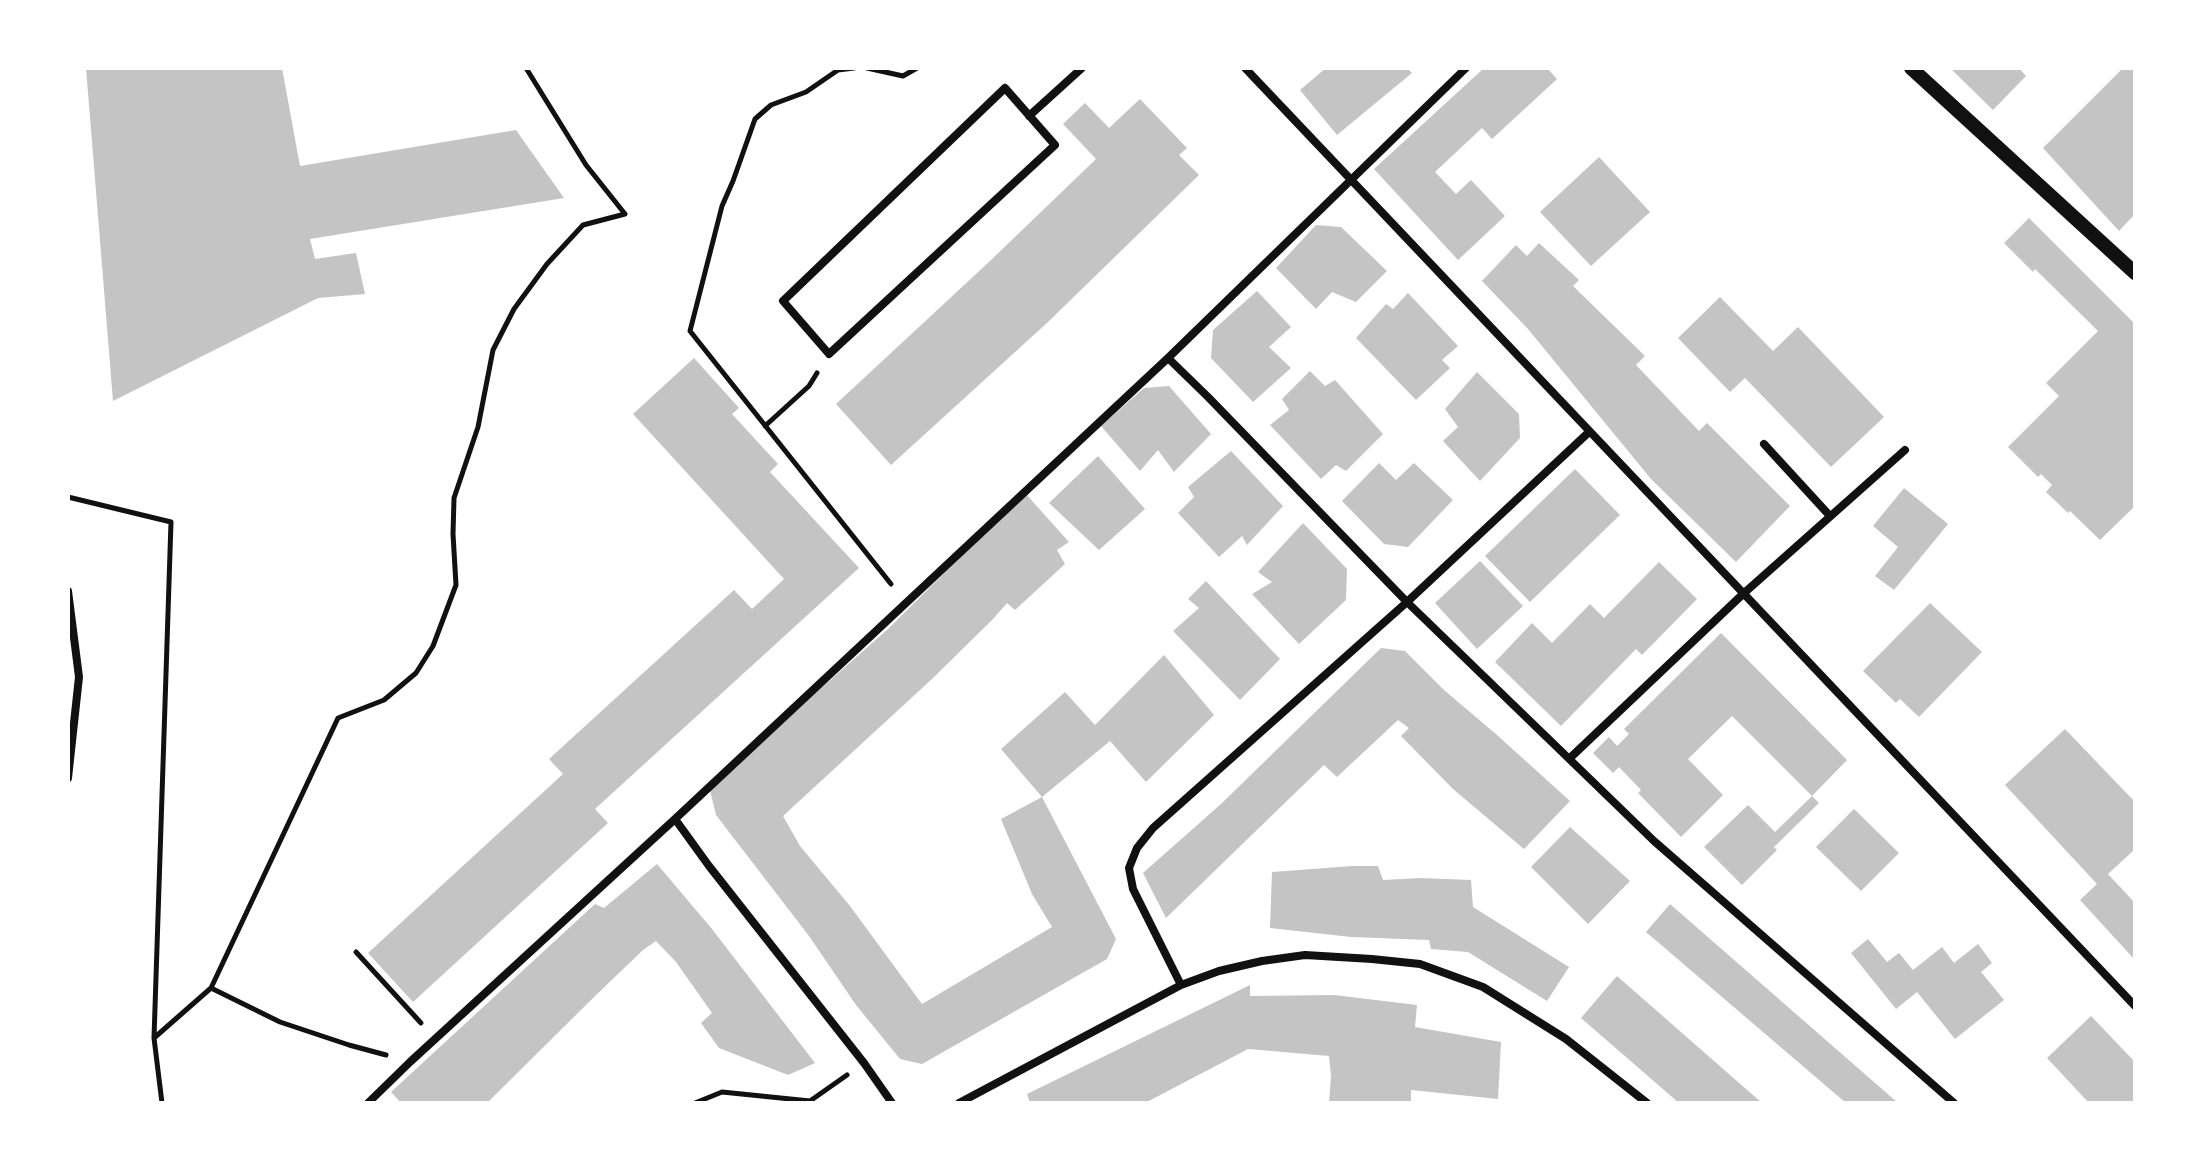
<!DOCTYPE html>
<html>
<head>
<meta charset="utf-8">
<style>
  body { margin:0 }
  #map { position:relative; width:2203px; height:1171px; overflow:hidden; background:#fff; font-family:"Varela Round",sans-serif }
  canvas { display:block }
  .frame { position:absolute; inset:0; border:70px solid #fff; pointer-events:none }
</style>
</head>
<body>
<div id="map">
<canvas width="2203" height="1171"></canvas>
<div class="frame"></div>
</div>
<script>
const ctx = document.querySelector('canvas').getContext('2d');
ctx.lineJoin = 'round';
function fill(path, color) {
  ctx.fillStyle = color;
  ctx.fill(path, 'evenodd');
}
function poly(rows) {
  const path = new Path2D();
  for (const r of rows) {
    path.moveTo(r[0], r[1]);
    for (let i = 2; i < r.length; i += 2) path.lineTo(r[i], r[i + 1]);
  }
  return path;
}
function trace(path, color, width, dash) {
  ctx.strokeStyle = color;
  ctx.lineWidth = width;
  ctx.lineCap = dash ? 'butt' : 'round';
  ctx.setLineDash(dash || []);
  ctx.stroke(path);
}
fill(poly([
  [86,68,282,68,300,166,516,130,564,198,310,239,315,259,356,253,365,294,318,298,113,401],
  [1326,68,1407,68,1412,73,1337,135,1300,90],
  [1484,68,1547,68,1557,79,1492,139,1482,128,1435,172,1456,194,1471,180,1505,216,1458,260,1374,169],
  [1950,68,2019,68,2026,76,1993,110],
  [2123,68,2135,68,2135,214,2119,231,2043,148],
  [1140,99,1187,148,1179,155,1199,175,1048,322,891,465,836,404,990,261,1096,159,1063,124,1085,103,1109,128],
  [1599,157,1650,212,1591,266,1540,212],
  [2029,218,2135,324,2135,506,2100,540,2070,511,2068,513,2046,492,2052,485,2041,474,2038,477,2008,447,2059,396,2046,383,2098,331,2035,269,2033,272,2004,243],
  [1316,225,1341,227,1387,271,1356,302,1332,292,1316,309,1276,268],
  [1539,243,1579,280,1573,286,1645,356,1636,365,1699,431,1707,423,1790,506,1736,562,1651,479,1528,329,1482,281,1516,245,1527,256],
  [1257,291,1291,327,1269,347,1291,368,1253,402,1211,358,1213,330],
  [1408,293,1458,346,1442,360,1450,368,1416,400,1356,338,1386,304,1393,309],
  [1720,297,1773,351,1798,327,1884,417,1831,467,1745,378,1730,392,1678,338],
  [694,358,739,408,732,414,778,464,770,472,859,568,595,809,608,823,413,1002,368,953,563,774,549,759,734,590,752,609,784,579,633,414],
  [1310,371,1325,386,1335,380,1383,434,1346,471,1336,465,1321,479,1270,425,1289,410,1282,399],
  [1477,372,1519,414,1520,438,1480,481,1443,441,1458,427,1445,409],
  [1169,386,1211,434,1174,472,1158,450,1140,471,1101,426,1144,388],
  [1231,451,1283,506,1247,545,1242,536,1219,557,1178,513,1194,497,1188,487],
  [1098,456,1145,509,1099,550,1049,503],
  [1379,463,1396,480,1414,463,1453,500,1408,547,1384,544,1342,501],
  [1575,469,1620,515,1530,602,1485,556],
  [1904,488,1948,524,1894,590,1875,576,1898,547,1873,526],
  [1025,493,1069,542,1057,550,1065,564,1015,610,1007,603,993,619,932,679,783,816,800,846,850,906,922,1004,1052,927,1032,894,1001,819,1042,797,1116,939,1107,959,922,1064,900,1059,856,1005,809,936,716,815,709,786,755,742,827,683,889,628],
  [1303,523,1347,569,1346,600,1299,644,1252,594,1272,582,1258,572],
  [1480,561,1523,606,1477,649,1435,603],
  [1659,562,1697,599,1642,655,1636,649,1561,726,1495,662,1532,623,1552,643,1590,604,1604,618],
  [1206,581,1280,659,1240,700,1173,631,1199,608,1188,599],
  [1930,603,1982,652,1919,717,1900,699,1896,703,1863,671],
  [1721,633,1847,760,1812,796,1732,716,1688,759,1723,795,1681,837,1638,793,1641,790,1619,767,1613,773,1593,753,1609,737,1617,746,1629,734,1624,729],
  [1381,648,1405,651,1444,690,1497,735,1570,801,1524,849,1453,789,1401,736,1409,728,1398,720,1337,777,1324,765,1166,918,1143,873,1222,803],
  [1164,655,1214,715,1146,782,1110,741,1042,797,1001,749,1065,692,1095,725],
  [2065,729,2135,802,2135,849,2108,874,2135,903,2135,960,2080,900,2097,884,2005,785],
  [1812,796,1819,803,1774,847,1777,850,1742,885,1704,847,1748,805,1775,832],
  [1854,809,1899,853,1861,891,1816,847],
  [1570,827,1630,881,1588,924,1531,867],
  [657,864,712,929,815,1063,788,1075,719,1048,701,1023,712,1013,676,962,656,941,643,950,594,997,487,1103,401,1103,391,1092,595,904,604,908],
  [1352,866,1378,866,1383,880,1420,878,1471,880,1473,907,1569,967,1547,1001,1468,952,1431,949,1429,940,1351,937,1270,928,1272,872],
  [1670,904,1898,1103,1846,1103,1646,932],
  [1868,939,1887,962,1899,953,1913,970,1942,947,1954,963,1978,944,1992,963,1981,972,2004,1000,1955,1039,1917,992,1896,1009,1851,953],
  [1617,976,1762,1103,1679,1103,1581,1018],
  [1250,985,1250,996,1334,995,1417,1005,1415,1027,1501,1042,1498,1099,1411,1090,1411,1103,1329,1103,1331,1076,1329,1056,1248,1049,1145,1103,1030,1103,1027,1094],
  [2091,1016,2135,1062,2135,1103,2089,1103,2047,1058]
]), '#c4c4c4');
trace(poly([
  [854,68,838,70,806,92,771,105,755,119,733,181,722,206,690,331,891,584],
  [867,68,903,76,917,68],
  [765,426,809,386,817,373],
  [68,497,171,522,154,1038,162,1103],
  [356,952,421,1023],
  [211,988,280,1022,349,1045,386,1055],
  [154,1038,211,988,338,718,384,700,416,673,433,646,456,585,453,534,454,498,478,427,493,350,514,309,547,264,583,225,625,214,586,165,526,68],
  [695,1103,722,1092,810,1101,847,1075]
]), '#111', 5);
trace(poly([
  [1245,68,2135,1006],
  [1005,88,1055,145,829,354,783,301,1005,88],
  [1029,116,1082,68],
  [1168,358,1208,397,1407,602,1654,841,1954,1103],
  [1764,444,1830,516],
  [68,591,79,677,68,778],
  [1570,758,1743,594,1905,450],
  [675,819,709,866,864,1063,892,1103],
  [1181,985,1133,889,1129,868,1137,848,1153,828,1407,602,1589,432],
  [368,1103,410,1062,675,819,1168,358,1466,68],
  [959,1103,1181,985,1219,971,1262,961,1305,955,1372,959,1420,964,1483,987,1566,1039,1647,1103]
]), '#111', 8);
trace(poly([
  [1911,68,2135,273]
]), '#111', 14);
</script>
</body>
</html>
